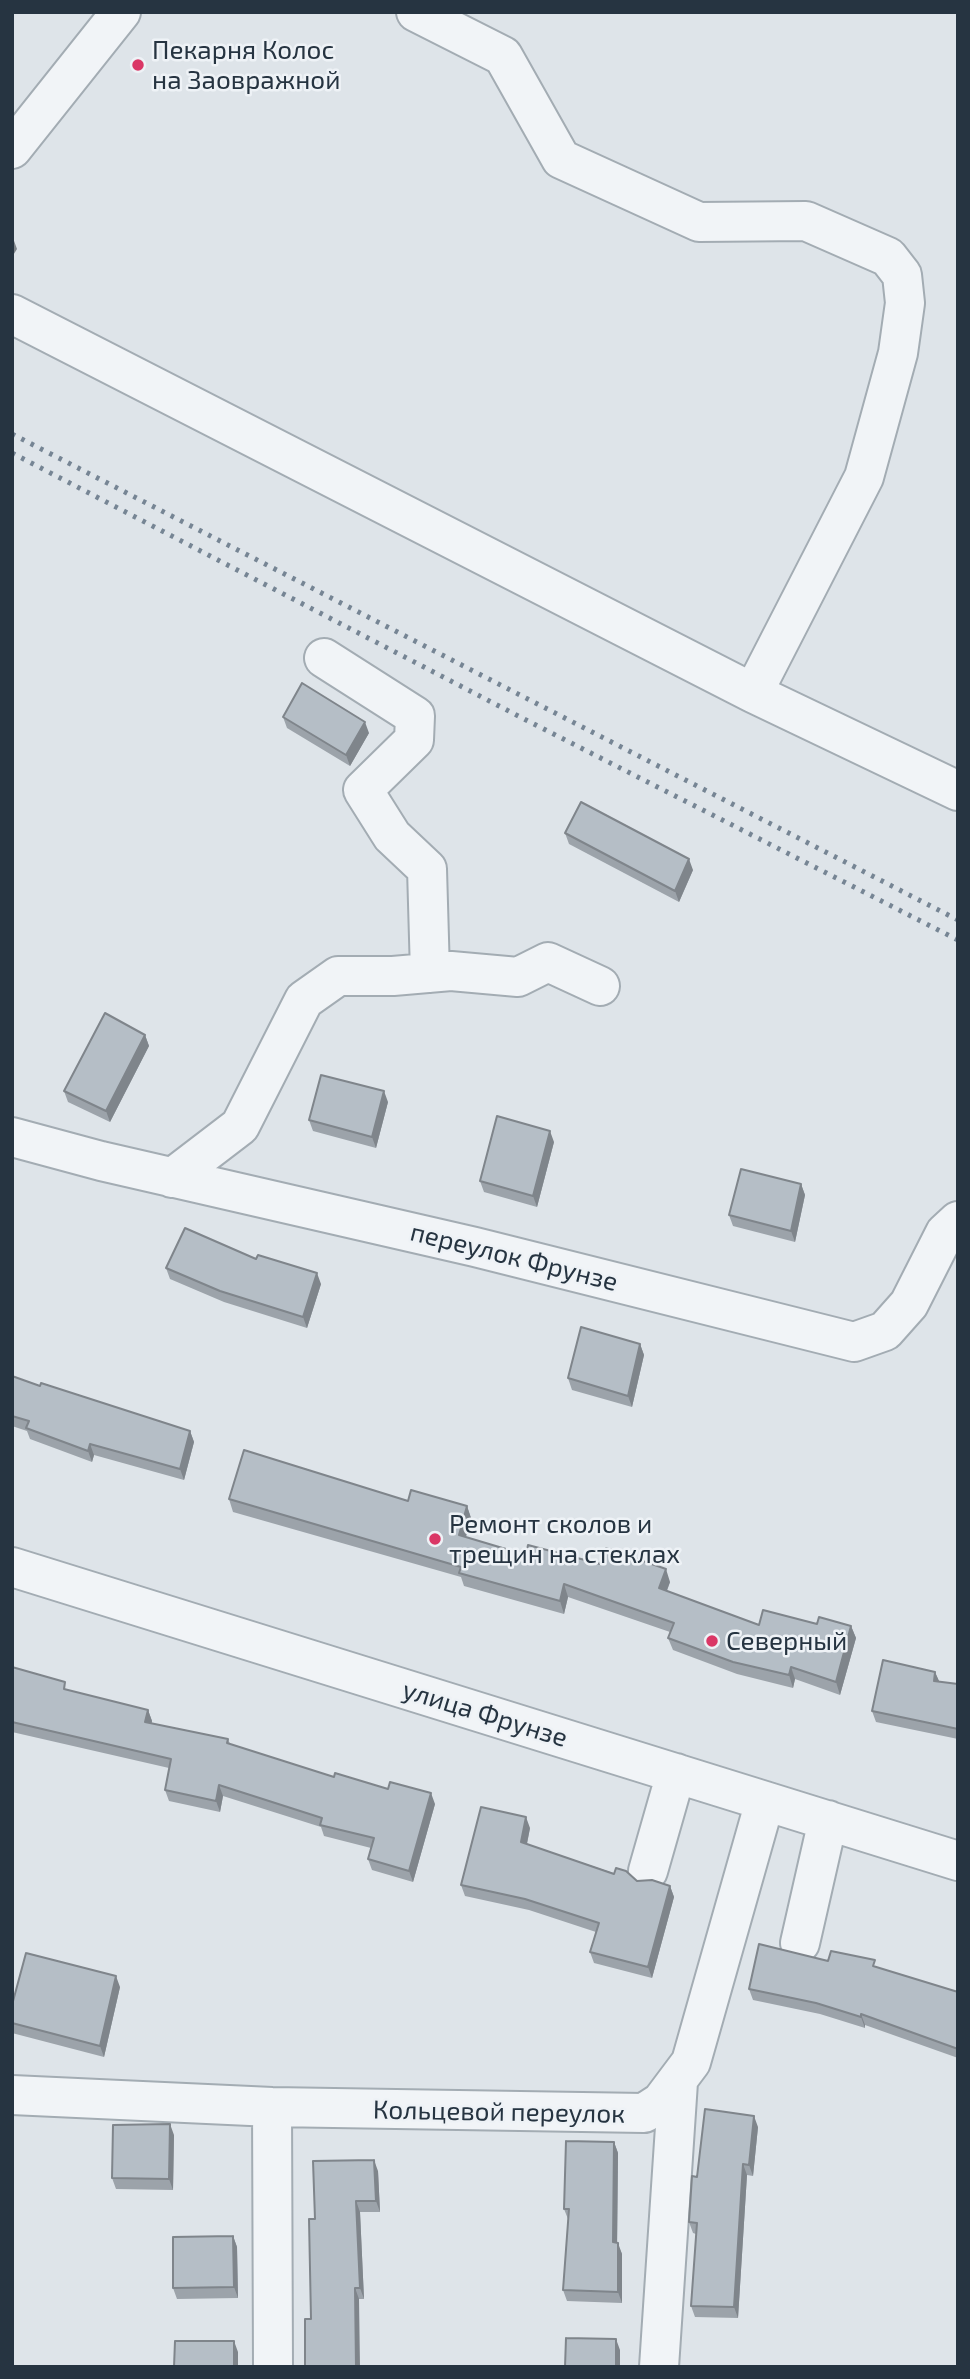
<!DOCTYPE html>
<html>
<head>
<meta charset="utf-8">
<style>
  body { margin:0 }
  #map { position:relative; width:970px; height:2379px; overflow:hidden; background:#dee4e9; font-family:"Exo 2",sans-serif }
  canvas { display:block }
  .frame { position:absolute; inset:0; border:14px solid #263441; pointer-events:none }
</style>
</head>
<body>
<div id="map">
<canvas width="970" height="2379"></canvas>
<div class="frame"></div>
</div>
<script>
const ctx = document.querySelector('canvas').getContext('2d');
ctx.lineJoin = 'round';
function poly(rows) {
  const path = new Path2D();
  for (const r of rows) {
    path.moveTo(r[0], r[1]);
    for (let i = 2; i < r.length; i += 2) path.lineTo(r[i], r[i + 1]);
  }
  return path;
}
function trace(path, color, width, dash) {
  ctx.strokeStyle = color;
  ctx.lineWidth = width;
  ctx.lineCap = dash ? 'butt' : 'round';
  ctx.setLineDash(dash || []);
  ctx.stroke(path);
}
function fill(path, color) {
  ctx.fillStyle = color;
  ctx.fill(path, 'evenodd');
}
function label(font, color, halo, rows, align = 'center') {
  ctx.font = font + ' "Exo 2",sans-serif';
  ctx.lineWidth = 5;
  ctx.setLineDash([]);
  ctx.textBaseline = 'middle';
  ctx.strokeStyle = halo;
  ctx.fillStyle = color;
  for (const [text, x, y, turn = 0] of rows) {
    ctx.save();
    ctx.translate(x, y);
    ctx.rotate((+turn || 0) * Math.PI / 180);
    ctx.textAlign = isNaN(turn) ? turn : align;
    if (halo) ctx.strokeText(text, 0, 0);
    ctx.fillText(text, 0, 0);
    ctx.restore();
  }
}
const minor = poly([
  [12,149,121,12],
  [12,314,753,693,864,477,898,353,905,303,902,275,888,257,806,221,699,222,561,159,503,56,416,12],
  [324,658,415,716,414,740,363,790,392,836,427,869,430,973],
  [753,693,958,791],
  [12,1137,101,1161,475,1247,854,1342,885,1331,909,1304,945,1233,958,1221],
  [172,1178,240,1126,304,1000,338,976,393,976,451,971,518,977,548,962,600,986],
  [12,1567,958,1861],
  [648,1871,676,1773],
  [800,1943,828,1820],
  [12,2095,272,2107,644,2113,661,2102,691,2062,765,1801],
  [272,2107,273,2367],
  [659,2367,678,2082]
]);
trace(minor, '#a3acb3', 42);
trace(minor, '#f1f4f7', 38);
trace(poly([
  [12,434,958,920],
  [12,453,526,720,958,940]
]), '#768594', 5, [3.5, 7]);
fill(poly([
  [283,717,369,733,350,766,287,728],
  [565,833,693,870,679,902,569,844],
  [145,1035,149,1046,110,1122,68,1102,64,1091],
  [388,1102,376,1148,313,1131,309,1120],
  [554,1142,537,1207,484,1192,480,1181],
  [801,1184,805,1195,795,1242,733,1226,729,1215],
  [256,1259,321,1284,307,1328,224,1302,170,1279,166,1268],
  [640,1344,644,1355,632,1407,572,1390,568,1378],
  [12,1376,40,1386,190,1431,194,1442,184,1480,94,1455,92,1462,30,1439,27,1431,12,1426],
  [229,1499,408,1501,467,1506,471,1518,466,1537,526,1555,670,1582,667,1591,759,1625,817,1624,851,1626,856,1638,840,1695,795,1679,793,1688,737,1674,673,1650,668,1638,670,1632,568,1597,564,1614,464,1586,461,1577,233,1512],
  [12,1667,68,1690,148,1710,152,1721,151,1724,228,1739,230,1744,334,1777,435,1804,413,1882,372,1870,368,1859,371,1848,324,1836,321,1827,223,1796,220,1812,169,1801,165,1790,169,1768,12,1732],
  [935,1672,939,1682,958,1684,958,1739,876,1722,872,1711],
  [530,1828,527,1844,637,1881,670,1886,674,1897,652,1978,594,1963,590,1952,596,1932,529,1910,465,1896,461,1885],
  [828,1961,877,1967,958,1992,958,2058,865,2025,865,2028,820,2014,753,2000,749,1989],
  [120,1987,104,2057,12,2033,12,2005],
  [758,2127,753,2176,747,2175,738,2318,695,2317,691,2306,696,2234,693,2233,689,2222,697,2177],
  [174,2135,173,2190,116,2189,112,2178],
  [614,2142,618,2153,617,2243,622,2254,622,2303,567,2301,563,2290,568,2219,564,2209],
  [378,2171,380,2212,360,2212,364,2299,359,2299,311,2319,315,2219],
  [233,2236,237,2247,238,2298,177,2299,173,2288]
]), '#9ca3aa');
fill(poly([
  [13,238,17,249,12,257,12,239],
  [365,722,369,733,350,766,346,755],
  [689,859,693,870,679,902,675,891],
  [145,1035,149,1046,110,1122,106,1111],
  [384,1091,388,1102,376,1148,372,1137],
  [550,1131,554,1142,537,1207,533,1196],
  [801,1184,805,1195,795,1242,791,1231],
  [317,1273,321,1284,307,1328,303,1317],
  [640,1344,644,1355,632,1407,628,1396],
  [190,1431,194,1442,184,1480,180,1469],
  [90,1444,94,1455,92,1462,88,1451],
  [467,1506,471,1518,463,1547,459,1535],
  [666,1569,670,1582,663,1600,659,1588],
  [564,1584,568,1597,564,1614,560,1601],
  [851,1626,856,1638,840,1695,836,1682],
  [791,1667,795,1679,793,1688,789,1675],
  [935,1672,940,1683,934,1681],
  [148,1710,152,1721,149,1733,145,1722],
  [219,1785,223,1796,220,1812,216,1801],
  [431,1793,435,1804,413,1882,409,1871],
  [526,1817,530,1828,525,1853,521,1842],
  [670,1886,674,1897,652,1978,648,1967],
  [116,1976,120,1987,104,2057,100,2046],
  [861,2014,865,2025,865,2028,861,2017],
  [754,2116,758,2127,753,2176,749,2165],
  [170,2124,174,2135,173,2190,169,2179],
  [614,2142,618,2153,617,2253,613,2242],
  [374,2160,378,2171,380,2212,376,2201],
  [743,2164,747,2175,738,2318,734,2307],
  [356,2201,360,2212,364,2299,360,2288],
  [233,2236,237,2247,238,2298,234,2287],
  [618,2243,622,2254,622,2303,618,2292],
  [355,2288,359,2299,360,2367,356,2367],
  [616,2339,620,2350,620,2367,616,2367],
  [234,2341,238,2352,238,2367,234,2367]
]), '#7f858b');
const building = poly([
  [302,683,365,722,346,755,283,717,302,683],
  [581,802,689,859,675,891,565,833,581,802],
  [105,1013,145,1035,106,1111,64,1091,105,1013],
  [321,1075,384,1091,372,1137,309,1120,321,1075],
  [497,1116,550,1131,533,1196,480,1181,497,1116],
  [741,1169,801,1184,791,1231,729,1215,741,1169],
  [185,1228,256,1259,258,1255,317,1273,303,1317,220,1291,166,1268,185,1228],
  [581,1327,640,1344,628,1396,568,1378,581,1327],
  [12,1376,40,1386,41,1383,190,1431,180,1469,90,1444,88,1451,26,1428,29,1421,12,1416,12,1376],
  [244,1450,408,1501,411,1490,467,1506,459,1535,526,1555,528,1545,600,1564,606,1548,666,1569,659,1588,759,1625,763,1610,817,1624,819,1617,851,1626,836,1682,791,1667,789,1675,733,1662,668,1638,674,1623,564,1584,560,1601,459,1573,461,1567,229,1499,244,1450],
  [883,1660,935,1672,934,1681,958,1684,958,1729,872,1711,883,1660],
  [12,1667,65,1682,64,1689,148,1710,145,1722,228,1739,227,1743,334,1777,335,1773,388,1789,390,1782,431,1793,409,1871,368,1859,374,1838,320,1825,322,1818,219,1785,216,1801,165,1790,171,1759,12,1722,12,1667],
  [481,1807,526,1817,521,1842,614,1874,616,1868,626,1871,637,1881,652,1880,670,1886,648,1967,590,1952,599,1923,525,1899,461,1885,481,1807],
  [759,1944,828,1961,831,1951,875,1960,873,1966,958,1992,958,2049,861,2014,861,2017,816,2003,749,1989,759,1944],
  [26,1953,116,1976,100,2046,12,2023,12,2005,26,1953],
  [705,2109,754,2116,749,2165,743,2164,734,2307,691,2306,697,2223,689,2222,692,2176,697,2177,705,2109],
  [170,2124,169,2179,112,2178,113,2125,170,2124],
  [566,2141,614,2142,613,2242,618,2243,618,2292,563,2290,569,2209,564,2209,566,2141],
  [374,2160,376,2201,356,2201,360,2288,355,2288,356,2367,305,2367,305,2319,311,2319,309,2219,315,2219,313,2161,374,2160],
  [233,2236,234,2287,173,2288,173,2237,233,2236],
  [566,2338,616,2339,616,2367,565,2367,566,2338],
  [175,2341,234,2341,234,2367,174,2367,175,2341]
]);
fill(building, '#b5bec6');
trace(building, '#7f858b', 2);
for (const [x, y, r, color] of [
  [138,65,7,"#da3766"],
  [435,1539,7,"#da3766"],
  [712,1641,7,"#da3766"]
]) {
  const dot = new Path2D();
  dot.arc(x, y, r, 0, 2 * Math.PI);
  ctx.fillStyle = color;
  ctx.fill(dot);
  trace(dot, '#eef2f6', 2.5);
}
label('26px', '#263441', '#eef2f6', [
  ["Пекарня Колос",152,50],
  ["на Заовражной",152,80],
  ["Ремонт сколов и",449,1524],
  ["трещин на стеклах",449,1554],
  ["Северный",726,1641]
], 'left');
label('26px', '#263441', '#eef2f6', [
  ["переулок Фрунзе",514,1257,14],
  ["улица Фрунзе",485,1714,17],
  ["Кольцевой переулок",499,2112,1]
]);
</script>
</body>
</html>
